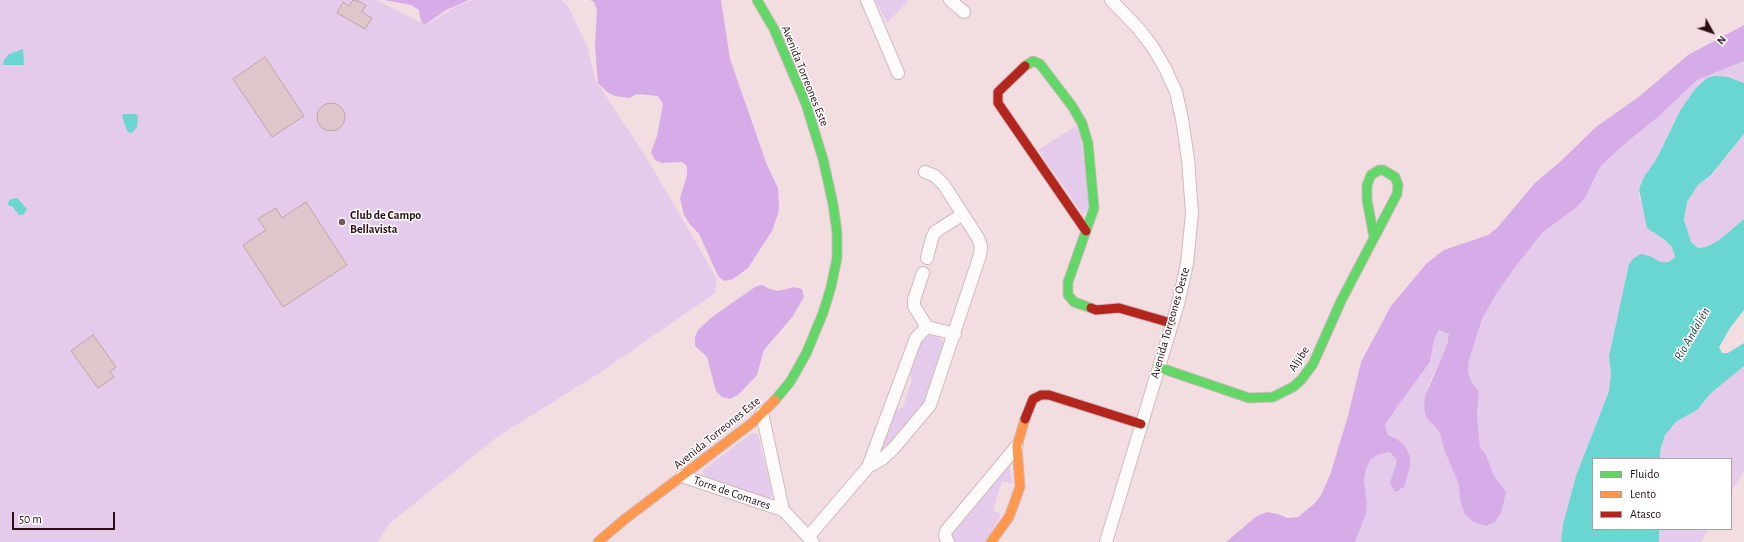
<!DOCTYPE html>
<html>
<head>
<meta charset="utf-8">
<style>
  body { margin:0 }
  #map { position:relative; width:1744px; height:542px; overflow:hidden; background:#f2dee1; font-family:"Alegreya Sans",sans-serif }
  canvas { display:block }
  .legend { position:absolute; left:1592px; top:458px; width:140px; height:72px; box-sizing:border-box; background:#fff; border:1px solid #ab9fa1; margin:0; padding:5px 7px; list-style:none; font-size:12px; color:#2d0e15 }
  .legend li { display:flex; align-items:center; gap:8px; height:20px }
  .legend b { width:20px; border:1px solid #ab9fa1 }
  .north { position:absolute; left:1692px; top:12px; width:40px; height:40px; -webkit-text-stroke:3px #fff; paint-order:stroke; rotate:130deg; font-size:11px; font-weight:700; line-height:16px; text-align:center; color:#2d0e15 }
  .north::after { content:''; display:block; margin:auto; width:14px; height:18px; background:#2d0e15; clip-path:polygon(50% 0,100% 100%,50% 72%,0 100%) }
  .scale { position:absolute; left:12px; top:512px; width:103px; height:18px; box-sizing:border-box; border:2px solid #2d0e15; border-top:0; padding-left:5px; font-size:12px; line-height:14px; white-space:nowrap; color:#2d0e15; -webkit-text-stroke:3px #fff; paint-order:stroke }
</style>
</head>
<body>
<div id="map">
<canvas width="1744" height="542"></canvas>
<ul class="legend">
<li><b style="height:5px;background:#63d668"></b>Fluido</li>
<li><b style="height:5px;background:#ff974d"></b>Lento</li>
<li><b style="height:5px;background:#b3261e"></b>Atasco</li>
</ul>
<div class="north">N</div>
<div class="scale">50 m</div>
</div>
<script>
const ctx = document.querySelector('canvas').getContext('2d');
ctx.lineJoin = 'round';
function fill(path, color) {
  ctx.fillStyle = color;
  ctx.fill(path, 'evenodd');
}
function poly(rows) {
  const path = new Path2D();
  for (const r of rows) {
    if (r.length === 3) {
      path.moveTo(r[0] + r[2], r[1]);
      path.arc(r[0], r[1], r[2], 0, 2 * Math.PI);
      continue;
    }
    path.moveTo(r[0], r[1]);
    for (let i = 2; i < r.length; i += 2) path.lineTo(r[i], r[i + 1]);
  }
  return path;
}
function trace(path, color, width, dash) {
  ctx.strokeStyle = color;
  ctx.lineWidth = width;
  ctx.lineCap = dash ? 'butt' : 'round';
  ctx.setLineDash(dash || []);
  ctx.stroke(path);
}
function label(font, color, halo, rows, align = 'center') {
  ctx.font = font + ' "Alegreya Sans",sans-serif';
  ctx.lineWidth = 3;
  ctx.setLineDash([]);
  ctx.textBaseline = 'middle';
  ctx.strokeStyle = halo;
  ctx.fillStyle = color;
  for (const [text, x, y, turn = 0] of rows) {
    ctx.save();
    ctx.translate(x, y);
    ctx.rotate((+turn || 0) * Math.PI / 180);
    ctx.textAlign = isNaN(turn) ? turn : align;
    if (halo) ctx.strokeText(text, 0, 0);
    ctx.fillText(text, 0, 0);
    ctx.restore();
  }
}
fill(poly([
  [0,0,376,0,426,25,458,5,473,0,561,0,568,6,588,48,595,79,651,165,717,279,715,293,601,372,497,437,390,523,377,542,0,542],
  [875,0,909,0,887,23],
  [1744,61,1744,83,1728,77,1680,111,1657,158,1644,177,1639,189,1639,197,1655,234,1665,240,1672,247,1675,257,1669,262,1660,262,1651,257,1629,264,1609,356,1611,374,1609,391,1576,476,1563,524,1561,542,1355,542,1366,514,1367,503,1364,480,1366,469,1371,459,1380,454,1390,452,1397,461,1410,456,1405,446,1397,439,1388,435,1385,425,1397,407,1430,362,1434,340,1439,330,1449,334,1447,345,1428,386,1424,407,1426,417,1439,431,1445,452,1458,482,1461,504,1506,492,1494,476,1486,455,1480,447,1477,414,1479,392,1472,383,1468,372,1469,360,1482,319,1495,294,1513,270,1542,233,1577,207,1585,198,1601,168,1608,159,1633,137,1658,117,1697,80],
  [1076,126,1080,132,1090,206,1083,215,1038,150],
  [1744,134,1744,219,1718,241,1706,247,1698,248,1691,242,1684,220,1687,202,1698,185,1712,175],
  [928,333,941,339,945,345,928,401,882,452,880,449,893,411,903,407,912,380,907,371,919,340],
  [1744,366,1744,471,1731,492,1731,459,1660,459,1660,451,1665,435,1677,421,1697,410,1711,393],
  [752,433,757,434,758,436,772,493,771,498,768,499,706,477,703,473,703,470],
  [1010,464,1012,484,1002,481,993,511,1001,514,986,542,953,542,949,535],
  [1659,529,1708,529,1701,542,1659,542]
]), '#e5cbeb');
fill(poly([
  [384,0,469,0,446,10,426,24,423,24,420,18,419,10,411,5],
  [590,0,721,0,730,59,767,165,778,188,779,205,778,214,772,231,748,268,733,279,724,281,718,276,699,234,689,223,684,215,680,198,687,175,687,166,682,162,662,163,655,160,651,152,657,136,663,104,658,96,637,94,629,98,615,96,607,92,598,83,595,47,597,10,594,2],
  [1744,25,1744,61,1697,80,1658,117,1633,137,1608,159,1600,168,1585,198,1577,207,1542,233,1513,270,1496,294,1482,319,1469,360,1468,372,1472,383,1479,392,1477,414,1480,447,1486,455,1494,476,1506,492,1501,513,1495,522,1486,526,1474,522,1465,514,1461,504,1458,482,1445,452,1439,431,1426,417,1424,407,1425,396,1447,345,1449,334,1439,330,1434,340,1430,362,1397,407,1385,425,1388,435,1397,439,1405,446,1410,456,1410,466,1404,487,1395,492,1390,483,1397,461,1390,452,1380,454,1371,459,1366,469,1364,480,1367,503,1366,514,1355,542,1226,542,1257,516,1267,512,1278,514,1287,518,1298,517,1315,503,1321,495,1330,475,1348,416,1361,362,1391,306,1427,263,1444,250,1488,235,1496,229,1535,183,1561,161,1596,127,1640,96,1688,55],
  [762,285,770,289,778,291,794,287,802,289,804,297,793,316,764,350,757,375,738,395,730,399,722,397,716,391,707,357,695,346,695,337,698,330,712,317,755,287]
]), '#d5ace8');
fill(poly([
  [23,49,24,65,3,65,4,60,9,54],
  [1715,76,1728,77,1744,83,1744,134,1711,175,1698,185,1687,202,1684,220,1691,242,1698,248,1706,247,1718,241,1744,219,1744,310,1730,328,1719,347,1722,353,1728,353,1744,343,1744,366,1711,393,1697,410,1677,421,1665,435,1660,451,1660,459,1593,459,1593,529,1659,529,1659,542,1561,542,1563,524,1576,476,1609,391,1611,374,1609,356,1629,264,1634,258,1641,254,1652,257,1660,262,1669,262,1675,257,1672,247,1665,240,1647,228,1639,189,1644,177,1657,158,1680,111,1695,89,1707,78],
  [124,114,135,114,138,116,137,127,132,133,128,132,126,128,122,115],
  [17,198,27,209,24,214,19,215,13,207,8,205,9,200]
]), '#6ad6d1');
const building = poly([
  [353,0,356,0,366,5,362,12,372,18,365,29,337,13,343,2,349,6,353,0],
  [265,57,304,116,272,137,233,79,265,57],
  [331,117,14],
  [306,202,347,265,283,307,243,245,266,230,258,219,276,208,282,218,306,202],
  [93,335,116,367,110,372,114,377,98,388,71,351,93,335]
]);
fill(building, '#dfc6ca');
trace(building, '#bda5a9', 1);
const street = poly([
  [867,0,898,73],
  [950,0,964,12],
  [927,258,932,238,935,232,963,214],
  [923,273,914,300,914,306,927,327,955,334],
  [762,413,783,510],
  [868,467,916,338,927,327],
  [682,476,783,510,813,542],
  [808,537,868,467,882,459,894,448,930,405,980,255,981,246,978,238,944,185,935,176,925,172],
  [948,542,945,536,946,531,1017,446],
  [1106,542,1178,304,1187,264,1192,213,1188,159,1182,119,1176,92,1165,68,1152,46,1138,28,1111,0]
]);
const fast = poly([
  [757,0,774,29,806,104,823,159,833,204,837,232,837,258,831,287,823,313,806,354,790,382,775,400],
  [1025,66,1033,61,1040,64,1072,106,1082,123,1088,143,1094,208,1068,282,1068,295,1074,302,1091,308],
  [1158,367,1249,398,1273,397,1293,387,1301,380,1313,364,1341,301,1397,194,1398,185,1395,177,1383,170,1379,170,1371,175,1367,185,1367,200,1374,237]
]);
const slow = poly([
  [598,542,625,519,752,423,775,400],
  [991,542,1009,517,1020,487,1017,446,1025,419]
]);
const jam = poly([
  [1025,66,998,92,998,103,1086,231],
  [1091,308,1096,310,1119,308,1171,323],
  [1025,419,1033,399,1041,395,1049,395,1141,424]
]);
trace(street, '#d1b9bd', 14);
trace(fast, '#d1b9bd', 11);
trace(slow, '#d1b9bd', 11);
trace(jam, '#d1b9bd', 11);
trace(street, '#fdfafa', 12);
trace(fast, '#63d668', 9);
trace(slow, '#ff974d', 9);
trace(jam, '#b3261e', 9);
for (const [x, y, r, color] of [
  [342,222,4,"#72575c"]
]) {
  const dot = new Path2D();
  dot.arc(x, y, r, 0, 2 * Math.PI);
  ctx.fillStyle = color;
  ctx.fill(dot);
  trace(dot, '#fff', 1.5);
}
label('12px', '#2d0e15', '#fff', [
  ["Avenida Torreones Este",805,76,68],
  ["Avenida Torreones Oeste",1170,323,-74],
  ["Aljibe",1299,359,-57],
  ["Avenida Torreones Este",717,433,-39],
  ["Torre de Comares",732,493,19]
]);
label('bold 12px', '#2d0e15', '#fff', [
  ["Club de Campo",350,215],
  ["Bellavista",350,229]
], 'left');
label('italic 13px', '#2a4a47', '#fff', [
  ["Río Andalién",1692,334,-60]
]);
</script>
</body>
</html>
